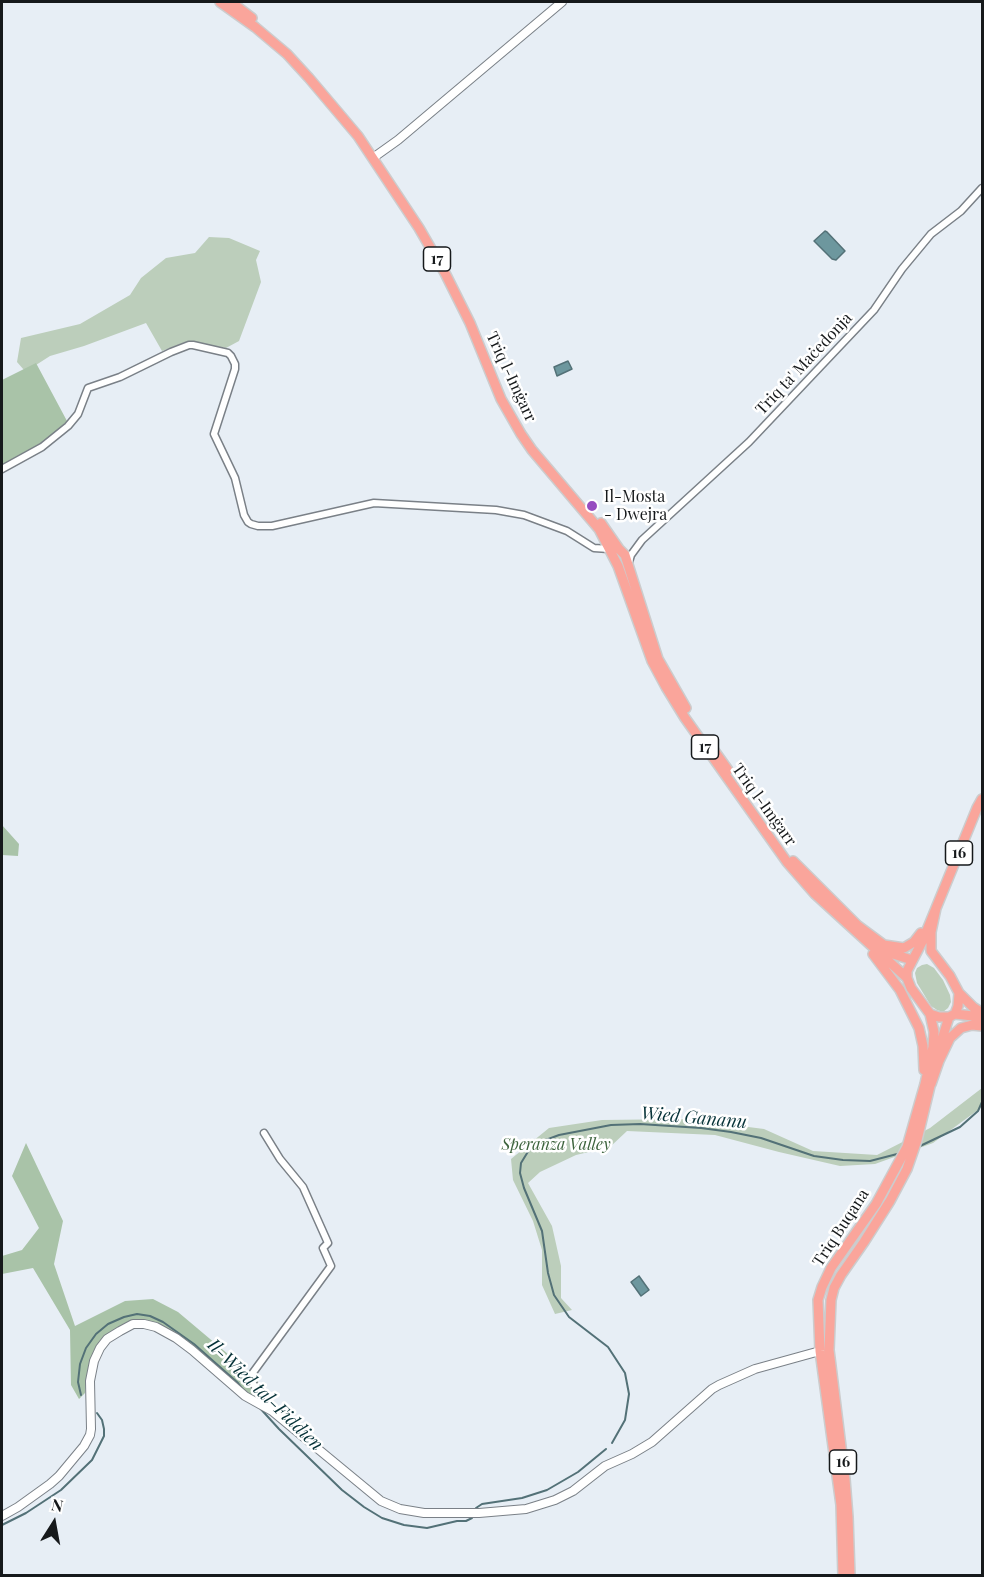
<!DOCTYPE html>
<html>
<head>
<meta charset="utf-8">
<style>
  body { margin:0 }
  #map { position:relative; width:984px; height:1577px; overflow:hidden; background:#e7eef5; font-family:"Playfair Display",serif }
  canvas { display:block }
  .frame { position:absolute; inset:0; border:3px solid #16191b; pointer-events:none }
  .north { position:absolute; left:24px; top:1493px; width:60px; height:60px; -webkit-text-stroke:4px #fff; paint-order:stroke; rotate:11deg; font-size:16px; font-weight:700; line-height:24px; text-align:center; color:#16191b }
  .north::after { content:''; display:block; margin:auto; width:21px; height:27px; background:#16191b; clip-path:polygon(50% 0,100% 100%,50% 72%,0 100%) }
</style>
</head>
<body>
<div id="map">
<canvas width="984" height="1577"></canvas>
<div class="frame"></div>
<div class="north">N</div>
</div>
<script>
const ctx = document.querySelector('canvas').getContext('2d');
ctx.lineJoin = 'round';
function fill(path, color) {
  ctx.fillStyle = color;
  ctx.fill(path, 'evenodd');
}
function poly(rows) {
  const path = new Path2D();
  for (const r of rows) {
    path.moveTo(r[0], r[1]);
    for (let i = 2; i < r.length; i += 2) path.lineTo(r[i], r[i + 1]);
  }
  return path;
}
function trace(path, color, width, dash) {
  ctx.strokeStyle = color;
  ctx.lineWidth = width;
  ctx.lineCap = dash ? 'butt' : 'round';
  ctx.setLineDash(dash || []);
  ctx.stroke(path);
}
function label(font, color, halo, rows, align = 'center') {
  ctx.font = font + ' "Playfair Display",serif';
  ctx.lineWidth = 5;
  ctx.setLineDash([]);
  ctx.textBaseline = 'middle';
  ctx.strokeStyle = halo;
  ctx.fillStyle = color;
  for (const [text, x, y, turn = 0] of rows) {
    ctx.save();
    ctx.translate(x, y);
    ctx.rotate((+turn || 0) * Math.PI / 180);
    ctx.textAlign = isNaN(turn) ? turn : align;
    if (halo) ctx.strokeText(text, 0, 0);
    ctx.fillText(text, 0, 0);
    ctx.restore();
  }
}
fill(poly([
  [209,237,229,238,260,251,256,260,261,282,239,341,226,348,188,341,162,351,146,323,84,346,50,356,36,365,24,370,17,362,21,338,80,324,130,295,141,278,166,258,195,253],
  [927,964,934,968,943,980,950,995,951,1002,948,1008,943,1012,937,1010,931,1006,917,983,915,973,917,968,922,965],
  [982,1088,982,1107,933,1143,875,1164,840,1166,779,1152,715,1135,627,1131,610,1147,576,1155,540,1172,528,1183,552,1226,561,1266,561,1298,572,1310,555,1314,542,1285,542,1250,533,1221,513,1180,511,1159,549,1128,602,1120,686,1119,764,1129,813,1151,877,1155,930,1128]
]), '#bccebb');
fill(poly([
  [36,363,67,421,45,445,2,466,2,380],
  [2,825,19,844,18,856,2,855],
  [26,1143,63,1221,54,1264,75,1326,125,1301,153,1299,178,1312,254,1376,278,1411,245,1394,168,1332,141,1321,121,1326,106,1337,94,1357,87,1376,85,1393,79,1399,71,1385,70,1330,33,1268,2,1274,2,1256,22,1250,39,1228,12,1176]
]), '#a9c3a8');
const water = poly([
  [825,231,827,232,845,251,836,260,832,259,814,241,825,231],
  [568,361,572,369,557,376,554,367,568,361],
  [639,1276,649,1290,641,1296,631,1282,639,1276]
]);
fill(water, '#6d979e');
trace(water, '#537177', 1.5);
trace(poly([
  [918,1147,960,1127,978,1111,982,1102],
  [81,1395,78,1382,80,1364,86,1348,96,1334,108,1324,124,1317,137,1314,150,1316,163,1322,194,1344,238,1383,244,1391],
  [258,1406,279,1429,342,1490,364,1507,382,1518,404,1525,427,1528,457,1521,466,1521,472,1518],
  [612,1443,625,1420,629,1394,625,1373,608,1347,569,1317,554,1295,548,1273,542,1231,524,1188,520,1173,521,1163,529,1150,543,1141,559,1135,611,1125,640,1124,701,1128,731,1132,761,1138,814,1156,843,1160,870,1161,901,1153],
  [476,1508,482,1504,522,1498,547,1490,578,1472,606,1449],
  [2,1525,26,1513,61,1490,92,1460,104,1436,104,1429,102,1420,97,1413]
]), '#537177', 2);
const minor = poly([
  [2,469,42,447,68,426,78,414,88,388,120,377,171,352,189,345,193,345,228,353,231,356,235,364,235,369,214,434,235,478,244,515,248,522,251,524,258,526,272,526,374,503,496,510,524,515,567,531,594,548,609,549],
  [629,562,631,555,642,540,749,442,874,310,902,269,931,234,961,211,982,188],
  [264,1133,280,1159,303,1187,328,1243,323,1248,331,1266,249,1378,272,1410]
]);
const tertiary = poly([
  [377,155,398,140,562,2],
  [2,1516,18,1507,50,1484,59,1476,84,1446,90,1435,91,1429,90,1381,94,1361,100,1348,107,1339,120,1331,133,1324,144,1324,156,1327,176,1338,192,1350,245,1396,272,1411,381,1501,400,1509,424,1513,479,1513,526,1509,555,1500,573,1491,605,1466,632,1454,652,1442,712,1389,719,1385,755,1369,820,1351]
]);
const primary = poly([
  [220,2,255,27,287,54,309,78,358,136,419,228,445,273,470,323,501,399,521,434,532,450,599,529,618,566,652,661,666,687,685,718,787,862,815,894,907,978],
  [231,2,252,18],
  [601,523,619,549,625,555,658,659,686,708],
  [708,742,728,770],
  [793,861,858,926],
  [936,908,931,932,931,951,950,976,959,993,958,1006,955,1014,949,1017,939,1017,930,1014,911,988,907,978,907,971,923,940,977,808,982,799],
  [857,925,884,945,904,948,914,942,921,933],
  [876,944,890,953,912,960],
  [873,954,900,990,919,1028,923,1046,924,1070],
  [959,993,973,1007,982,1013],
  [955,1014,982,1017],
  [937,1055,949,1017],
  [931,1084,939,1061,950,1038,961,1028,972,1025,982,1026],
  [843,1576,841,1505,820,1351,818,1300,822,1287,831,1268,876,1204,907,1147,925,1084,933,1047,934,1032,930,1014],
  [850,1576,848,1517,845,1479,829,1350,831,1300,834,1288,841,1275,864,1242,890,1201,907,1169,917,1140,930,1086]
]);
trace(minor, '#7a8087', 9);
trace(tertiary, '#7a8087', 10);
trace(primary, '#cccccd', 12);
trace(minor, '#fff', 6);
trace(tertiary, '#fff', 8);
trace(primary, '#faa59b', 9);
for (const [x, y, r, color] of [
  [592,506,6,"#964dc0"]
]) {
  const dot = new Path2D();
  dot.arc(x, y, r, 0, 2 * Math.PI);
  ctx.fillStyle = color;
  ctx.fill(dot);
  trace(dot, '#fff', 2);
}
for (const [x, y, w] of [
  [437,259,27],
  [705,747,27],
  [959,853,27],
  [843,1462,27]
]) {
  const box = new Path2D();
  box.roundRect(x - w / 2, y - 12, w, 24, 4.5);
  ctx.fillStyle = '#fff';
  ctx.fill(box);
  trace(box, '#16191b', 1.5);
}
label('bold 15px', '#16191b', null, [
  ["17",437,259],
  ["17",705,747],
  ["16",959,853],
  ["16",843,1462]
]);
label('16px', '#16191b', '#fff', [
  ["Triq ta' Maċedonja",804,364,-47],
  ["Triq l-Imġarr",511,377,65],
  ["Triq l-Imġarr",764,805,54],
  ["Triq Buqana",841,1228,-57]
]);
label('16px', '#16191b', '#fff', [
  ["Il-Mosta",604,497],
  ["- Dwejra",604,515]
], 'left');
label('italic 16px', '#3c633c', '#fff', [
  ["Speranza Valley",556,1145]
]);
label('italic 18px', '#063238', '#fff', [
  ["Wied Gananu",694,1118,5],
  ["Il-Wied tal-Fiddien",265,1395,44]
]);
</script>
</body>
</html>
